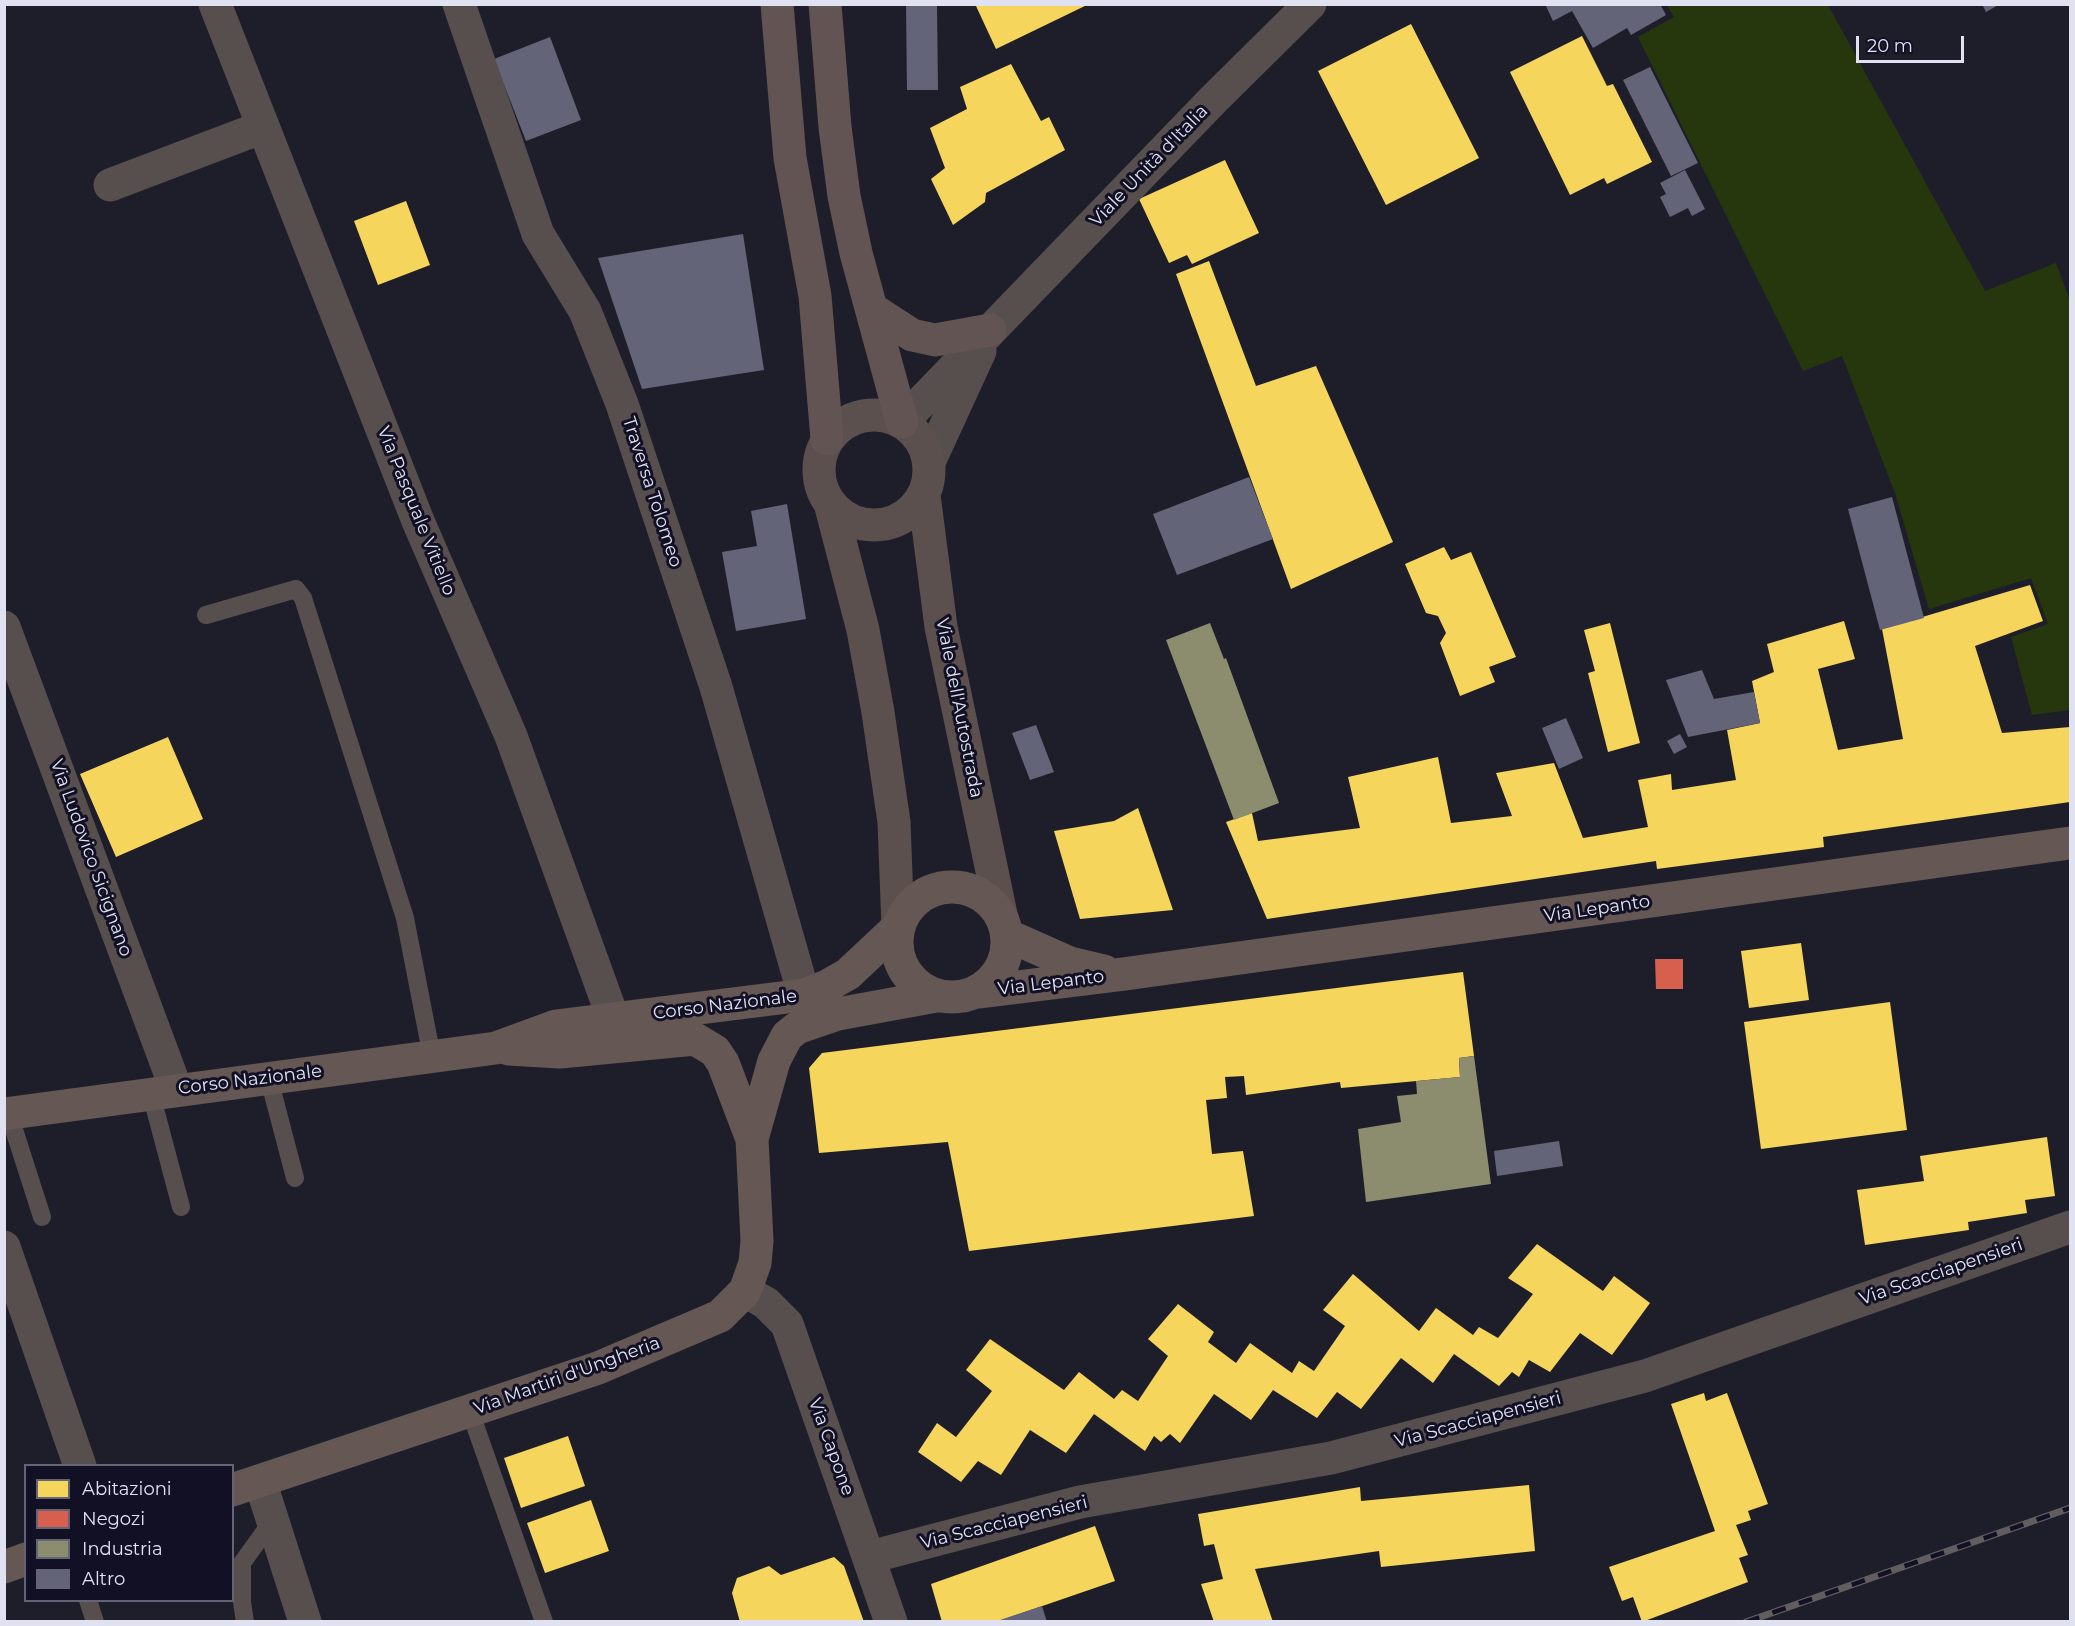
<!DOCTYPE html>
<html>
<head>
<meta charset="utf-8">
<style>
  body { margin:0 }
  #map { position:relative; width:2075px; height:1626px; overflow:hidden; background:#1e1e2a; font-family:Montserrat,sans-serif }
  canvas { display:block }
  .frame { position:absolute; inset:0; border:6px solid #e1e2f1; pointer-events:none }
  .legend { position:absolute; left:24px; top:1464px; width:210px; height:138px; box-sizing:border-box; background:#111025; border:2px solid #646477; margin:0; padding:8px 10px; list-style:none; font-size:18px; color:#e1e2f1 }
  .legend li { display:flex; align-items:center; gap:12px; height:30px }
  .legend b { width:30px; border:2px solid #646477 }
  .scale { position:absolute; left:1856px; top:36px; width:108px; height:27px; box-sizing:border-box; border:3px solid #e1e2f1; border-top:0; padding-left:8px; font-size:18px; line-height:21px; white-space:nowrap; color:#e1e2f1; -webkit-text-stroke:4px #111025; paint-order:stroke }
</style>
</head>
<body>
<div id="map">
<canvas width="2075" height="1626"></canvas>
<div class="frame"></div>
<ul class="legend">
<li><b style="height:16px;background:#f6d55c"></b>Abitazioni</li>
<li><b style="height:16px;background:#d6604d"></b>Negozi</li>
<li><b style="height:16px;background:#8c8c6e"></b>Industria</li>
<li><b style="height:16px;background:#646478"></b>Altro</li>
</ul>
<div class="scale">20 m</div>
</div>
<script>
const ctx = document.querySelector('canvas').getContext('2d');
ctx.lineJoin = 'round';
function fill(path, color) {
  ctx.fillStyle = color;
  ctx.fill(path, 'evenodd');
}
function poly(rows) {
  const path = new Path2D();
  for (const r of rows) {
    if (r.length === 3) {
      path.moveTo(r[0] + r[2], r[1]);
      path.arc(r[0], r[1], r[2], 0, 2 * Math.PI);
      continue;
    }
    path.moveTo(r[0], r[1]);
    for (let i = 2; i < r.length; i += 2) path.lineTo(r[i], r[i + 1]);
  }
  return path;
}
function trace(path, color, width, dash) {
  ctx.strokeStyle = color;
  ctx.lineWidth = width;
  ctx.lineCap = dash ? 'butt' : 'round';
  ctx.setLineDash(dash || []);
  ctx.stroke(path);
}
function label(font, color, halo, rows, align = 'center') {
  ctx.font = font + ' Montserrat,sans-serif';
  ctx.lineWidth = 6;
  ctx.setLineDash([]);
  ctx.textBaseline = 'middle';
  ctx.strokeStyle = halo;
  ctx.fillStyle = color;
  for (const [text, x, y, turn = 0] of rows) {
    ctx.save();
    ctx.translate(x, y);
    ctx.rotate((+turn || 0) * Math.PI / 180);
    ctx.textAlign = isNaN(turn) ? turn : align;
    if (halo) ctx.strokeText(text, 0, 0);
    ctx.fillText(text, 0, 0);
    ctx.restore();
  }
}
fill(poly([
  [1667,5,1828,5,1985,291,2056,263,2070,301,2070,710,2032,715,2011,637,2048,624,2031,578,1929,609,1895,493,1842,356,1803,371,1638,37,1674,17]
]), '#27370d');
fill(poly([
  [978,4,1089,4,996,49,976,6],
  [1411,24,1479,158,1386,205,1318,71],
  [1582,36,1607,86,1613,84,1652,162,1607,184,1604,178,1570,195,1510,72],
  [1011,64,1041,121,1049,117,1065,150,986,193,985,202,953,225,931,179,945,168,930,128,967,109,960,87],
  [1225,160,1259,233,1192,264,1187,255,1169,263,1139,199],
  [406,201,430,265,378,285,354,221],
  [1209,261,1256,386,1316,366,1393,542,1291,589,1176,274],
  [1444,547,1451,560,1471,552,1516,657,1489,667,1495,682,1460,696,1440,643,1446,633,1438,616,1426,613,1405,564],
  [2030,585,2043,621,1975,646,2002,733,2070,727,2070,802,1823,837,1824,847,1657,869,1656,861,1267,919,1226,822,1252,813,1258,841,1360,828,1348,777,1438,757,1451,823,1512,816,1496,773,1554,763,1583,838,1648,827,1638,780,1671,774,1672,790,1736,780,1727,730,1760,723,1752,681,1774,672,1767,644,1844,621,1855,659,1818,669,1838,750,1903,739,1882,629],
  [1610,623,1640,743,1608,752,1588,673,1595,671,1584,630],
  [168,737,203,819,116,857,80,774],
  [1138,808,1173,910,1080,919,1054,831,1114,821],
  [1801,943,1809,1000,1749,1008,1741,951],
  [1463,972,1474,1056,1459,1058,1460,1077,1341,1088,1340,1082,1246,1095,1244,1076,1225,1077,1227,1098,1206,1100,1212,1154,1243,1151,1254,1216,969,1251,948,1142,819,1153,809,1068,822,1053],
  [1890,1002,1907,1130,1761,1149,1744,1022],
  [2047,1137,2055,1196,2025,1200,2027,1213,1968,1222,1969,1230,1865,1245,1857,1190,1924,1181,1920,1156],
  [1537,1244,1603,1291,1614,1276,1650,1303,1612,1355,1580,1333,1550,1372,1529,1360,1519,1377,1512,1372,1499,1386,1454,1354,1433,1383,1401,1358,1361,1409,1337,1392,1317,1418,1273,1390,1251,1420,1214,1394,1180,1443,1170,1434,1161,1442,1154,1436,1145,1451,1094,1414,1066,1453,1030,1430,1001,1475,978,1461,961,1482,918,1452,937,1423,956,1437,992,1391,966,1370,990,1339,1064,1390,1079,1372,1114,1399,1122,1390,1138,1401,1168,1356,1148,1339,1178,1304,1214,1332,1208,1342,1236,1363,1250,1343,1292,1373,1299,1361,1314,1371,1345,1326,1323,1310,1353,1274,1419,1331,1436,1308,1473,1335,1479,1327,1498,1338,1533,1294,1508,1278],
  [1704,1393,1706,1401,1727,1393,1768,1504,1748,1511,1751,1520,1736,1525,1748,1555,1739,1558,1748,1582,1642,1622,1633,1597,1622,1601,1609,1567,1715,1531,1671,1404],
  [568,1436,585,1486,521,1508,504,1458],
  [1529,1485,1535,1551,1381,1567,1379,1551,1255,1569,1273,1622,1214,1622,1201,1584,1223,1579,1214,1544,1204,1546,1198,1514,1360,1487,1361,1501],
  [591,1500,609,1551,545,1573,527,1523],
  [1095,1526,1115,1581,996,1622,942,1622,931,1584],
  [834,1557,844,1566,864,1622,740,1622,732,1593,737,1578,769,1566,781,1575]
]), '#f6d55c');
fill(poly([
  [1655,959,1683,959,1683,989,1656,989]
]), '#d6604d');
fill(poly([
  [1210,623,1224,659,1226,658,1279,803,1234,820,1166,640],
  [1474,1056,1491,1184,1366,1202,1358,1129,1401,1122,1397,1096,1417,1094,1416,1081,1460,1077,1459,1058]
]), '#8c8c6e');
fill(poly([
  [906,4,937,4,938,90,907,90],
  [1545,4,1660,4,1666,15,1631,35,1627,28,1593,48,1572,11,1553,21],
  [1982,4,2000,4,1986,12],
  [550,37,581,120,526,141,494,59],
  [1650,67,1698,163,1671,176,1623,80],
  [1685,170,1705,209,1692,216,1688,208,1670,217,1660,197,1666,194,1660,183],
  [743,234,764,370,642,389,598,258],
  [1249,477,1273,539,1177,575,1153,514],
  [1892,497,1924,618,1880,630,1848,509],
  [787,504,806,619,736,631,722,552,757,546,751,511],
  [1702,670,1714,699,1754,692,1760,723,1688,737,1666,680],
  [1566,718,1583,758,1559,769,1542,728],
  [1036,725,1054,772,1030,780,1012,733],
  [1680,734,1687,747,1674,754,1667,741],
  [1559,1141,1563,1166,1497,1176,1494,1151],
  [1042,1606,1047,1622,997,1622,997,1621]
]), '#646478');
trace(poly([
  [206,615,296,589,303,598,405,918,432,1057],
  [269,1079,295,1178],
  [151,1094,181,1207],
  [9,1114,42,1217],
  [470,1411,544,1622],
  [88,1600,95,1622],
  [245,1622,242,1602,242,1563,273,1520]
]), '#574f4d', 18);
trace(poly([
  [459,4,538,234,585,311,622,404,716,687,804,995],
  [110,185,263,127],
  [4,627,176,1089],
  [4,1247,80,1466],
  [745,1291,766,1303,787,1324,891,1622],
  [870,1557,1080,1502,1331,1458,1645,1376,2070,1227]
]), '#574f4d', 33);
trace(poly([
  [215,4,418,521,511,736,613,1018],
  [902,422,1213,100,1310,4],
  [929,462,980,351],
  [260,1481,305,1622]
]), '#574f4d', 33);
trace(poly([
  [874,470,55],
  [924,495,941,627,1002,919],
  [830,503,863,630,878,712,894,822,898,927]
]), '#5b504d', 33);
trace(poly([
  [952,942,55],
  [1007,935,1070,963,1104,971],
  [978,992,1124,974,2070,843],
  [508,1049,560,1052,695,1039,715,1051,723,1063,752,1139],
  [4,1114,496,1048,556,1026,804,995,827,986,848,974,898,927],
  [232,1490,598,1368,720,1316,745,1291,755,1263,757,1241,752,1139,774,1061,787,1036,797,1028,838,1014,936,996],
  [4,1567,26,1559]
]), '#655753', 33);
trace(poly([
  [777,4,790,158,815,296,827,439],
  [825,4,835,127,844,196,856,253,902,422],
  [872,309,912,335,935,340,990,330]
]), '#615452', 33);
const rail = poly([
  [1746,1622,2070,1508]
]);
trace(rail, '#625d5f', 7);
trace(rail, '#111025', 4.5, [14]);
label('18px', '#e1e2f1', '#111025', [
  ["Viale Unità d'Italia",1149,166,-46],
  ["Traversa Tolomeo",652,492,72],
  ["Via Pasquale Vitiello",416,511,68],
  ["Viale dell'Autostrada",959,708,79],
  ["Via Ludovico Sicignano",91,858,70],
  ["Via Lepanto",1597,909,-8],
  ["Via Lepanto",1051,983,-7],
  ["Corso Nazionale",725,1005,-7],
  ["Corso Nazionale",250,1080,-7],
  ["Via Scacciapensieri",1941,1272,-19],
  ["Via Martiri d'Ungheria",567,1376,-20],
  ["Via Scacciapensieri",1478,1420,-15],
  ["Via Capone",831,1447,70],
  ["Via Scacciapensieri",1004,1523,-14]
]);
</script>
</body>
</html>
